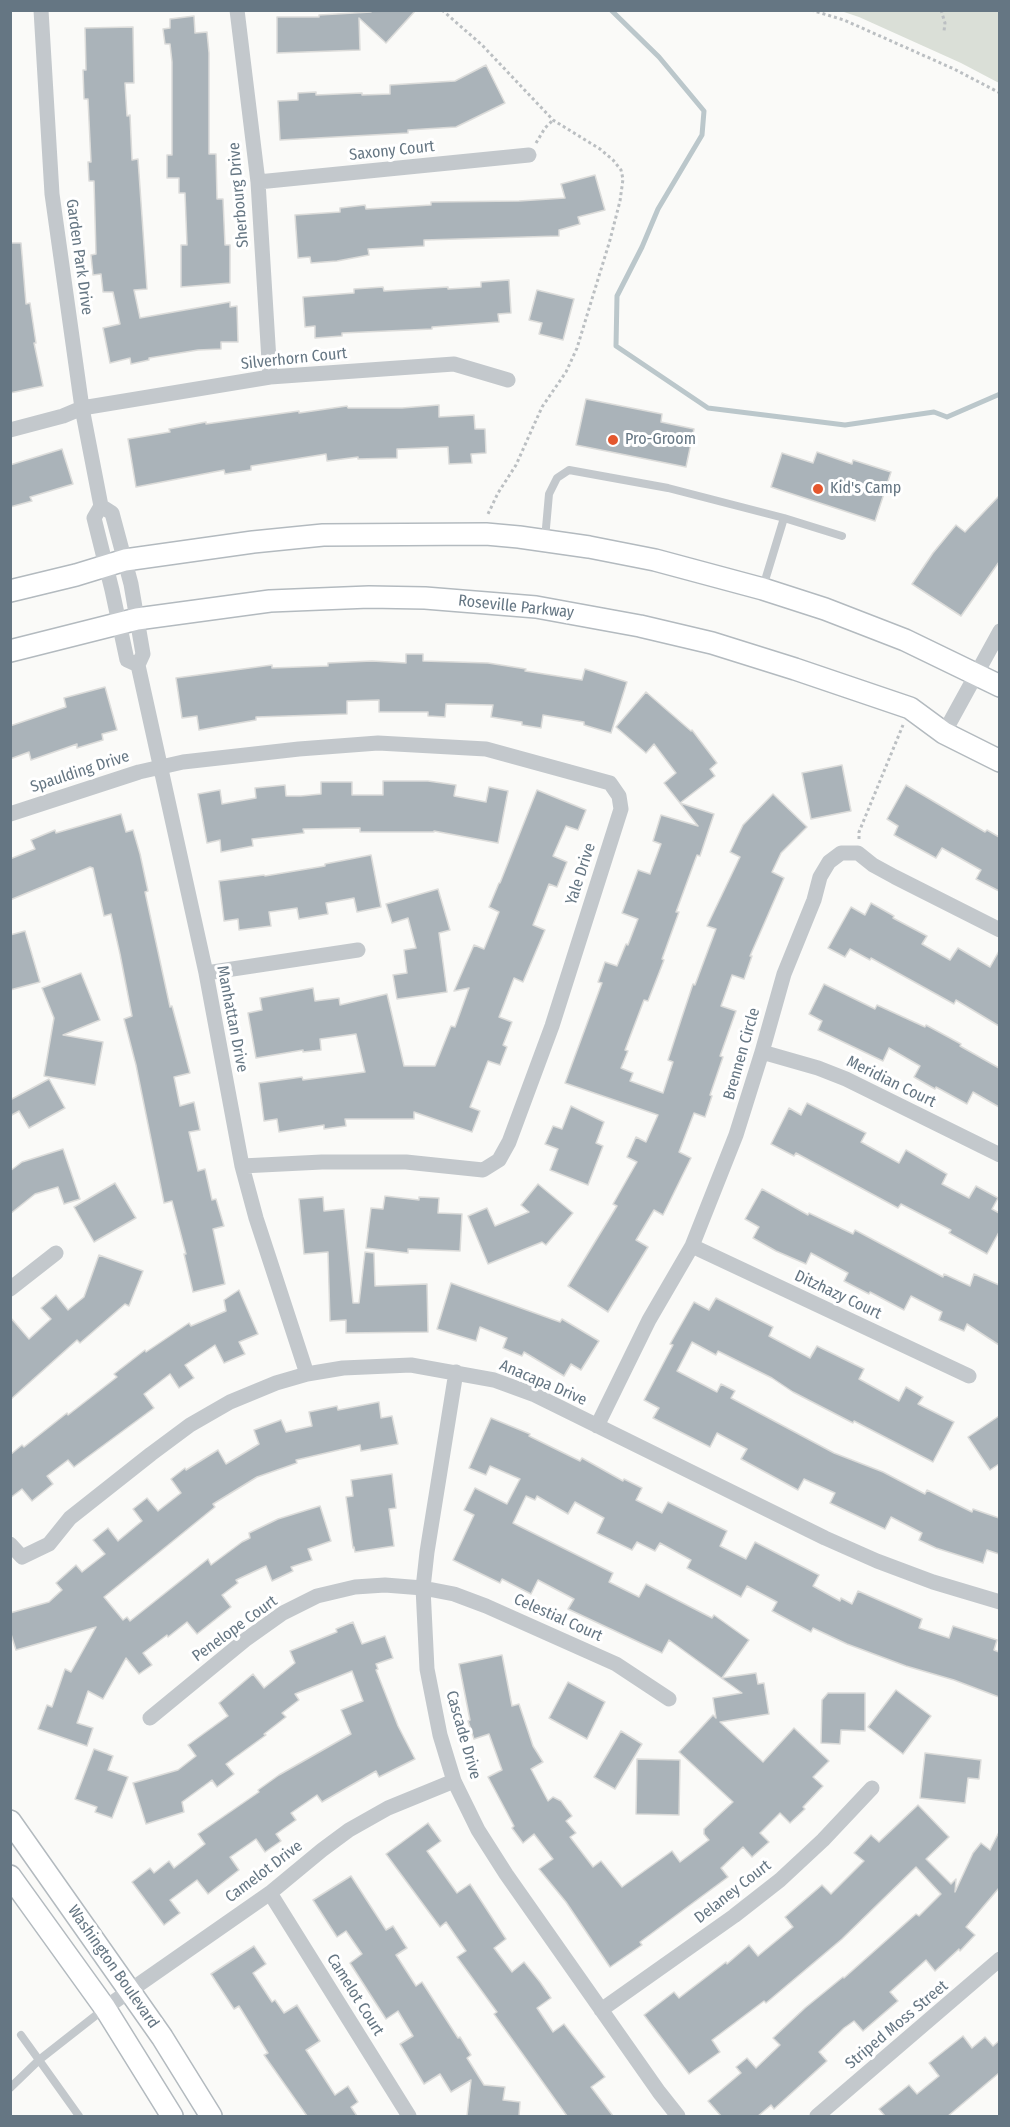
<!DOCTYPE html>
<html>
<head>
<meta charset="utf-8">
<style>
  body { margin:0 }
  #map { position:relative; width:1010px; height:2127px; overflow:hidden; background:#fafaf8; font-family:"Fira Sans Condensed",sans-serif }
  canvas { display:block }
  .frame { position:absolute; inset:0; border:12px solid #657683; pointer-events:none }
</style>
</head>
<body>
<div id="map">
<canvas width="1010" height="2127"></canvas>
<div class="frame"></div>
</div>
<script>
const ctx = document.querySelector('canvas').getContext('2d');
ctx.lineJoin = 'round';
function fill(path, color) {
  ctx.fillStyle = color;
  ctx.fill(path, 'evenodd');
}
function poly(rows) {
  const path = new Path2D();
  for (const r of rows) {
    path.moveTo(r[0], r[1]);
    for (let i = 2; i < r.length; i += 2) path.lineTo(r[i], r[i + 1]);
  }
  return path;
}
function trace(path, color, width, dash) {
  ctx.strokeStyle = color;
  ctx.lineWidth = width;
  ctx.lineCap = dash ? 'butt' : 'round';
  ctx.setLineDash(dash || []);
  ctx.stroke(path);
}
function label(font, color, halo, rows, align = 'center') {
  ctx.font = font + ' "Fira Sans Condensed",sans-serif';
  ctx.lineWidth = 6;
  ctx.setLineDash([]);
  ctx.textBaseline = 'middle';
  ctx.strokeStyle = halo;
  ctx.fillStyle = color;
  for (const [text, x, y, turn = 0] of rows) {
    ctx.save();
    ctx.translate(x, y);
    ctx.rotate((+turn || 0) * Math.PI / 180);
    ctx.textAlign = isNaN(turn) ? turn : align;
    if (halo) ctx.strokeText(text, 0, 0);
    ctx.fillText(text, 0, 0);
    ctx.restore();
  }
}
fill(poly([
  [841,11,999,11,999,83,961,63,859,17]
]), '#dadfd7');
trace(poly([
  [611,10,659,57,704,111,702,135,658,209,642,247,617,296,616,346,708,408,845,425,934,412,947,417,1000,394]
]), '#bbc7cb', 5);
const building = poly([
  [369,10,416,10,386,43,359,18,360,50,277,53,277,17,319,17,319,15,371,12,369,10],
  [194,16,195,33,207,32,209,53,209,154,216,154,217,199,223,199,225,245,230,245,230,283,181,287,181,245,187,245,185,193,179,193,179,178,167,178,167,155,172,155,172,62,170,44,165,44,163,29,170,28,170,19,194,16],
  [133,27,134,83,125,83,127,116,130,115,132,160,138,159,147,289,134,290,140,318,230,302,230,307,237,306,238,342,221,342,221,349,198,350,149,358,149,360,131,364,130,358,110,363,103,328,120,324,113,292,103,292,101,274,93,275,91,255,96,254,94,181,89,181,88,162,91,162,88,99,84,99,83,70,86,70,85,28,133,27],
  [486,65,505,103,456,127,408,130,408,133,280,140,278,101,298,100,298,93,316,92,316,95,362,93,362,95,390,94,390,85,455,81,486,65],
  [595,175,605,210,578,217,580,224,559,230,559,236,424,240,424,246,368,249,369,255,337,261,311,263,310,257,298,258,295,215,340,212,340,208,365,205,366,209,431,205,431,202,519,201,565,198,561,184,595,175],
  [10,243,21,243,26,304,30,303,36,343,34,343,43,386,10,393,10,243],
  [509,280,511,313,498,314,499,322,432,327,432,329,342,333,342,336,315,338,315,326,305,327,303,297,354,293,354,289,383,287,384,291,448,287,448,289,481,287,481,282,509,280],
  [537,290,574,299,563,340,539,334,542,323,529,320,537,290],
  [586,399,662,414,661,422,694,429,686,467,576,445,586,399],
  [439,405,439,417,474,415,475,429,485,429,486,453,471,454,472,463,449,464,448,447,397,449,397,458,358,459,358,457,327,461,326,454,251,466,251,470,225,474,224,470,136,487,128,439,170,432,169,429,206,422,206,424,299,411,299,413,347,406,348,408,402,408,439,405],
  [62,449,73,484,30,497,32,501,10,507,10,465,62,449],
  [817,452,852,464,853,460,891,472,875,521,771,487,782,453,813,463,817,452],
  [999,496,999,562,961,616,912,584,933,553,956,525,965,532,999,496],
  [406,654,423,654,423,661,488,663,526,669,525,671,582,680,585,669,627,682,611,733,584,725,584,722,543,715,541,728,522,725,522,722,491,717,493,705,446,704,445,717,428,716,428,712,379,712,379,700,347,701,347,714,256,717,256,720,199,730,197,716,182,718,176,678,272,665,272,668,328,666,328,663,372,661,406,663,406,654],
  [105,687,117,730,102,734,103,740,77,748,77,744,31,760,29,752,10,759,10,726,66,707,64,698,105,687],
  [646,692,691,731,692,730,717,763,710,769,715,776,680,803,664,783,676,773,654,744,646,753,616,727,646,692],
  [842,765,851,811,811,819,802,773,842,765],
  [383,781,428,781,456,785,454,796,486,802,489,787,508,791,498,843,434,831,434,832,360,832,360,828,303,829,304,833,252,839,253,846,221,852,220,840,207,843,198,794,220,790,222,804,256,798,255,788,285,785,286,796,301,796,321,794,321,782,352,782,352,795,383,795,383,781],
  [906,785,985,832,987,830,999,837,999,891,976,879,981,870,942,848,936,858,894,835,898,826,887,819,906,785],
  [537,790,586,810,578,830,566,826,553,856,567,862,557,887,549,884,533,925,545,930,523,982,514,978,499,1017,512,1022,503,1045,507,1047,500,1065,488,1061,470,1107,480,1111,472,1132,414,1112,414,1119,345,1119,346,1126,324,1129,324,1125,279,1132,277,1119,264,1121,259,1083,302,1077,303,1080,365,1072,356,1034,320,1039,321,1050,303,1052,303,1050,256,1058,248,1013,262,1010,260,998,313,988,315,1001,339,998,340,1005,387,994,404,1066,435,1066,451,1026,455,1027,469,988,454,991,474,945,484,949,499,912,489,907,499,883,500,883,537,790],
  [773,794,807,827,781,853,772,872,784,878,750,956,752,956,744,979,732,975,721,1006,736,1011,720,1056,723,1057,710,1095,712,1096,705,1117,694,1113,679,1152,691,1158,663,1215,654,1210,636,1240,648,1247,608,1312,568,1286,617,1206,613,1204,637,1162,627,1157,636,1137,646,1142,658,1115,565,1083,602,983,598,982,605,962,617,966,626,944,628,945,638,919,622,913,638,870,650,874,661,844,653,841,661,815,698,826,680,803,714,814,700,856,697,855,676,912,679,912,662,959,664,960,648,1001,644,1000,625,1050,628,1051,621,1068,633,1073,630,1081,663,1093,673,1062,668,1060,681,1020,693,984,695,985,716,929,707,926,740,857,730,852,743,825,773,794],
  [121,814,126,832,133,830,140,854,148,891,145,892,170,1007,172,1006,190,1073,174,1077,180,1106,194,1102,200,1130,189,1132,198,1171,205,1169,212,1200,216,1199,224,1226,213,1229,225,1284,193,1292,184,1254,186,1254,172,1201,164,1203,136,1065,124,1019,132,1016,120,954,111,914,104,916,93,868,90,867,10,900,10,859,35,849,31,840,55,830,56,833,121,814],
  [371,855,381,907,357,912,354,898,326,903,328,914,299,919,297,908,269,912,271,926,239,930,238,919,224,921,219,881,264,875,265,876,325,866,325,864,371,855],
  [438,889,450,930,439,933,447,992,397,999,393,975,407,973,404,950,416,948,408,918,392,923,386,904,438,889],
  [871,903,894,916,893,918,927,936,922,944,950,960,958,948,990,967,999,951,999,1026,956,1000,954,1004,871,958,870,960,850,949,845,957,828,948,851,907,865,915,871,903],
  [25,931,40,982,10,990,10,935,25,931],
  [81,973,100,1020,63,1035,103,1042,95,1085,44,1076,54,1018,42,988,81,973],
  [824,984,875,1009,877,1005,925,1027,926,1025,961,1044,960,1046,999,1068,999,1107,973,1092,967,1104,936,1087,935,1089,914,1077,920,1066,889,1048,883,1061,818,1030,822,1021,809,1014,824,984],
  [49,1079,65,1108,29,1128,19,1111,10,1116,10,1100,49,1079],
  [807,1103,866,1133,861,1142,899,1163,906,1150,947,1174,942,1184,969,1198,976,1186,998,1198,992,1209,999,1213,999,1232,987,1254,949,1233,951,1230,901,1204,898,1208,796,1153,794,1156,771,1144,789,1108,801,1115,807,1103],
  [571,1106,604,1122,596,1143,603,1146,588,1185,550,1170,558,1149,545,1144,553,1126,562,1129,571,1106],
  [63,1149,80,1199,64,1204,58,1187,35,1194,10,1214,10,1171,22,1162,63,1149],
  [115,1183,136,1218,94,1242,74,1207,115,1183],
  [538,1184,573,1213,546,1245,542,1242,488,1264,468,1216,487,1208,495,1226,529,1212,521,1205,538,1184],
  [762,1189,808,1215,809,1213,853,1234,855,1230,943,1277,944,1274,970,1286,974,1274,999,1285,999,1345,967,1324,964,1331,939,1320,942,1312,911,1296,904,1310,870,1292,869,1294,844,1281,848,1273,811,1253,806,1264,776,1251,753,1238,759,1227,745,1219,762,1189],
  [385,1196,419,1200,419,1197,439,1198,438,1213,462,1214,460,1251,408,1249,408,1253,366,1248,371,1208,383,1209,385,1196],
  [323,1197,324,1211,344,1209,353,1303,359,1303,365,1252,374,1253,375,1286,427,1284,428,1332,346,1333,346,1320,330,1321,328,1252,304,1254,299,1199,323,1197],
  [99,1255,143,1271,129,1306,125,1304,80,1343,77,1340,10,1400,10,1317,29,1339,51,1319,41,1308,56,1295,68,1310,84,1297,99,1255],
  [451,1283,560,1322,562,1319,599,1341,581,1370,571,1364,564,1376,524,1352,522,1356,503,1348,507,1338,480,1327,476,1341,437,1329,451,1283],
  [239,1290,258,1334,239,1342,245,1354,224,1363,215,1345,185,1365,194,1378,179,1388,170,1374,144,1394,154,1408,74,1467,68,1460,47,1476,53,1484,32,1501,22,1489,10,1498,10,1455,22,1445,24,1447,67,1413,68,1415,117,1377,114,1374,145,1350,146,1352,189,1323,191,1326,226,1311,224,1300,239,1290],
  [716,1298,773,1327,769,1336,810,1358,817,1346,864,1369,859,1379,899,1401,906,1387,923,1397,918,1404,954,1422,933,1462,854,1421,853,1423,793,1392,772,1378,718,1351,716,1355,692,1342,677,1371,717,1392,721,1384,735,1391,731,1398,834,1453,883,1472,925,1494,927,1490,972,1512,973,1509,999,1518,999,1554,987,1550,983,1563,936,1548,919,1540,922,1533,891,1517,885,1529,830,1503,835,1493,804,1479,798,1490,741,1459,747,1449,717,1433,710,1447,653,1418,659,1408,644,1400,673,1345,670,1344,694,1302,709,1310,716,1298],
  [379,1402,381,1418,392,1416,398,1444,361,1451,360,1445,296,1460,297,1463,257,1477,213,1504,215,1507,104,1597,123,1620,127,1617,130,1621,208,1559,211,1565,242,1542,250,1538,249,1533,278,1519,320,1506,331,1541,308,1549,312,1560,291,1567,293,1571,272,1581,266,1566,236,1580,238,1583,222,1595,231,1607,197,1634,187,1622,168,1637,167,1635,143,1653,152,1665,139,1674,126,1658,103,1699,88,1691,77,1723,93,1728,87,1746,38,1729,47,1705,52,1707,65,1669,71,1672,96,1627,16,1650,10,1631,10,1613,49,1602,62,1590,56,1583,76,1565,82,1572,105,1554,93,1540,108,1528,118,1541,142,1521,133,1509,147,1498,158,1511,181,1493,171,1479,185,1468,186,1470,218,1450,226,1464,259,1444,254,1430,281,1420,286,1432,312,1426,309,1412,337,1406,338,1410,379,1402],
  [999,1416,999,1464,990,1470,968,1437,999,1416],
  [491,1418,530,1434,529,1436,580,1461,582,1458,623,1481,624,1479,642,1488,636,1500,662,1513,668,1502,727,1531,720,1546,746,1559,755,1542,819,1575,813,1586,840,1601,841,1598,852,1604,858,1591,922,1619,919,1628,949,1638,953,1626,997,1640,994,1650,999,1652,999,1697,954,1680,906,1666,847,1644,813,1628,811,1632,772,1611,777,1602,747,1586,741,1597,687,1568,691,1560,660,1543,655,1551,637,1542,632,1550,597,1533,604,1518,575,1502,568,1514,537,1496,535,1500,526,1496,513,1523,613,1573,609,1582,639,1597,646,1584,712,1618,714,1615,749,1640,722,1678,756,1673,758,1684,764,1683,769,1714,720,1722,763,1762,794,1728,829,1761,813,1777,823,1786,803,1807,805,1809,790,1823,780,1813,760,1833,769,1842,752,1857,743,1847,721,1868,728,1877,640,1942,642,1945,610,1967,566,1902,539,1869,553,1859,534,1834,523,1843,512,1828,514,1826,488,1777,502,1770,489,1734,474,1739,468,1721,470,1720,459,1664,502,1655,512,1706,519,1704,533,1746,543,1762,531,1769,548,1801,553,1797,561,1801,572,1816,566,1821,576,1833,570,1837,593,1867,601,1861,622,1887,672,1851,680,1862,709,1840,704,1834,704,1829,733,1802,679,1752,713,1715,716,1718,713,1698,742,1693,669,1640,662,1653,568,1609,574,1599,538,1580,531,1594,502,1579,500,1583,453,1560,474,1515,464,1510,475,1488,507,1504,520,1479,490,1466,486,1475,469,1468,491,1418],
  [392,1474,396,1508,389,1509,394,1546,355,1552,354,1547,353,1548,346,1497,353,1496,351,1480,392,1474],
  [353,1622,362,1644,385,1636,393,1658,376,1664,378,1669,376,1670,398,1726,415,1759,379,1777,376,1771,322,1802,317,1795,291,1813,296,1820,276,1834,281,1841,265,1852,256,1839,230,1857,239,1870,208,1894,197,1880,170,1900,180,1913,164,1925,132,1882,150,1868,154,1873,169,1861,174,1868,205,1844,198,1834,259,1792,258,1790,279,1775,351,1734,341,1710,363,1701,352,1671,295,1694,299,1700,282,1713,286,1717,264,1734,266,1735,226,1764,234,1774,217,1787,212,1780,182,1802,184,1812,146,1824,133,1783,178,1770,196,1756,188,1745,228,1716,219,1703,253,1674,264,1688,295,1663,290,1651,337,1632,336,1629,353,1622],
  [568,1682,605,1702,587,1739,549,1718,568,1682],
  [896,1690,931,1716,903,1754,868,1727,896,1690],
  [828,1693,865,1693,865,1731,841,1730,840,1744,821,1743,822,1700,828,1693],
  [621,1731,642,1744,615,1789,594,1777,621,1731],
  [94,1749,113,1756,108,1770,128,1777,112,1818,95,1812,97,1807,75,1799,94,1749],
  [925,1753,981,1760,979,1779,968,1778,965,1803,920,1798,925,1753],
  [637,1759,680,1760,679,1815,636,1814,637,1759],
  [918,1805,949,1837,926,1859,951,1884,956,1879,955,1892,973,1853,981,1843,990,1850,999,1832,999,1888,966,1927,975,1935,960,1951,959,1949,935,1971,926,1960,890,1992,898,2001,863,2031,854,2021,844,2028,819,2052,827,2061,774,2109,771,2105,758,2116,721,2116,708,2101,741,2073,736,2067,747,2058,756,2068,780,2045,773,2038,805,2008,843,1977,844,1978,916,1914,919,1916,941,1894,916,1867,842,1939,766,2003,764,2001,712,2040,720,2052,689,2074,644,2015,674,1992,679,1998,726,1962,727,1964,749,1945,758,1956,793,1927,785,1917,822,1885,831,1894,864,1861,854,1853,871,1835,879,1842,918,1805],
  [428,1823,441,1841,427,1851,457,1893,470,1884,506,1939,494,1948,512,1972,524,1962,540,1982,551,1998,537,2008,553,2032,564,2024,605,2077,591,2087,613,2116,567,2116,494,2014,497,2012,457,1957,466,1951,446,1922,440,1927,386,1854,428,1823],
  [351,1876,386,1930,393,1926,407,1948,396,1955,416,1986,422,1982,458,2038,460,2037,471,2055,467,2058,484,2085,505,2087,503,2100,520,2102,519,2116,467,2116,471,2080,451,2092,440,2074,424,2084,400,2044,413,2036,398,2011,386,2019,350,1963,362,1954,346,1931,337,1937,313,1900,351,1876],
  [254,1946,266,1964,253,1973,272,2002,275,2000,284,2013,297,2005,320,2041,306,2050,335,2095,348,2086,358,2102,351,2107,357,2116,307,2116,264,2055,268,2053,239,2006,234,2009,211,1974,254,1946],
  [963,2036,972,2048,985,2037,993,2046,999,2041,999,2073,948,2116,885,2116,879,2109,909,2085,917,2094,939,2076,929,2063,963,2036]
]);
fill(building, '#aab3b9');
trace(building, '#dcdcda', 1.5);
const secondary = poly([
  [10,591,76,575,125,560,253,542,323,535,486,534,519,537,589,547,655,560,763,589,825,609,905,640,1000,686],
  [10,651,137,619,270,601,369,597,425,598,536,607,640,626,712,643,795,669,910,708,944,733,1000,761],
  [10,1821,162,2037,211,2116],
  [10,1876,105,2008,172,2116]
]);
trace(secondary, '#b3babf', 24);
trace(poly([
  [442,10,482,45,553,120,600,149,613,160,621,170,623,179,620,201,610,240,577,348,566,372,542,407,516,465,498,493,488,514],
  [811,10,844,20,954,69,1000,93],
  [941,10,945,23,944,31,942,32],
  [536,143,545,128,553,120],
  [859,839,859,832,903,725]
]), '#bbbfc2', 3, [3, 3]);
trace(poly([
  [545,539,549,494,557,478,569,470,668,488,784,518,842,536],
  [763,587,784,518],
  [10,2088,39,2060,21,2035],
  [79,2116,39,2060,104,2009]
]), '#c3c8cc', 8);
trace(poly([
  [41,10,52,194,82,408,101,506,94,518,112,590,127,660,138,665],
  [237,10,258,182,270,377],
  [258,182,529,155],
  [10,430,63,416,82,408,270,377,454,364,508,380],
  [101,506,112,513,131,584,143,654,138,665,206,973,242,1166,256,1218,307,1374],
  [944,733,1000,631],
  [10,814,139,772,183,762,299,749,378,743,486,749,610,783,619,796,621,809,552,1026,509,1142,499,1160,483,1170,406,1162,322,1162,242,1166],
  [206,973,358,950],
  [762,1052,818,1068,846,1079,1000,1155],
  [692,1246,969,1376],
  [10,1289,56,1253],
  [456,1372,427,1552,423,1588,427,1669,440,1735,454,1781,478,1830,506,1874,659,2092,678,2116],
  [597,1426,649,1320,692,1246,736,1135,762,1052,784,974,814,900,820,877,829,862,841,853,858,853,873,865,895,877,1000,930],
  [10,1544,22,1557,49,1544,70,1518,151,1454,190,1425,230,1402,276,1383,307,1374,343,1368,411,1365,494,1380,535,1395,825,1538,877,1561,933,1582,1000,1602],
  [150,1718,245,1640,283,1613,317,1596,355,1587,385,1585,423,1588,454,1594,486,1606,616,1664,669,1699],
  [270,1893,409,2116],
  [105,2008,270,1893,322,1850,349,1830,388,1808,454,1781],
  [601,2010,734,1916,780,1880,823,1840,872,1788],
  [817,2116,1000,1959]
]), '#c3c8cc', 15);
trace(secondary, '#fff', 21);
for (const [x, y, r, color] of [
  [613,440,6,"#e4572e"],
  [818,489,6,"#e4572e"]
]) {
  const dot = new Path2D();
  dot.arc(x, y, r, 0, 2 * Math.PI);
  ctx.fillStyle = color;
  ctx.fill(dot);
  trace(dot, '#fff', 2);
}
label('16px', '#657683', '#fff', [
  ["Saxony Court",392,151,-6],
  ["Sherbourg Drive",239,195,-95],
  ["Garden Park Drive",79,257,82],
  ["Silverhorn Court",294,359,-6],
  ["Roseville Parkway",516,607,6],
  ["Spaulding Drive",80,772,-18],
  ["Yale Drive",581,874,-72],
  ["Manhattan Drive",232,1019,79],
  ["Brennen Circle",742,1054,-74],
  ["Meridian Court",891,1082,26],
  ["Ditzhazy Court",838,1295,25],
  ["Anacapa Drive",543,1383,23],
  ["Celestial Court",558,1618,24],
  ["Penelope Court",235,1629,-36],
  ["Cascade Drive",463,1735,74],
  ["Camelot Drive",264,1872,-37],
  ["Delaney Court",733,1892,-38],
  ["Washington Boulevard",113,1967,55],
  ["Camelot Court",355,1995,58],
  ["Striped Moss Street",897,2025,-40]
]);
label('16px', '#657683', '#fff', [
  ["Pro-Groom",625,440],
  ["Kid's Camp",830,489]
], 'left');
</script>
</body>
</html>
